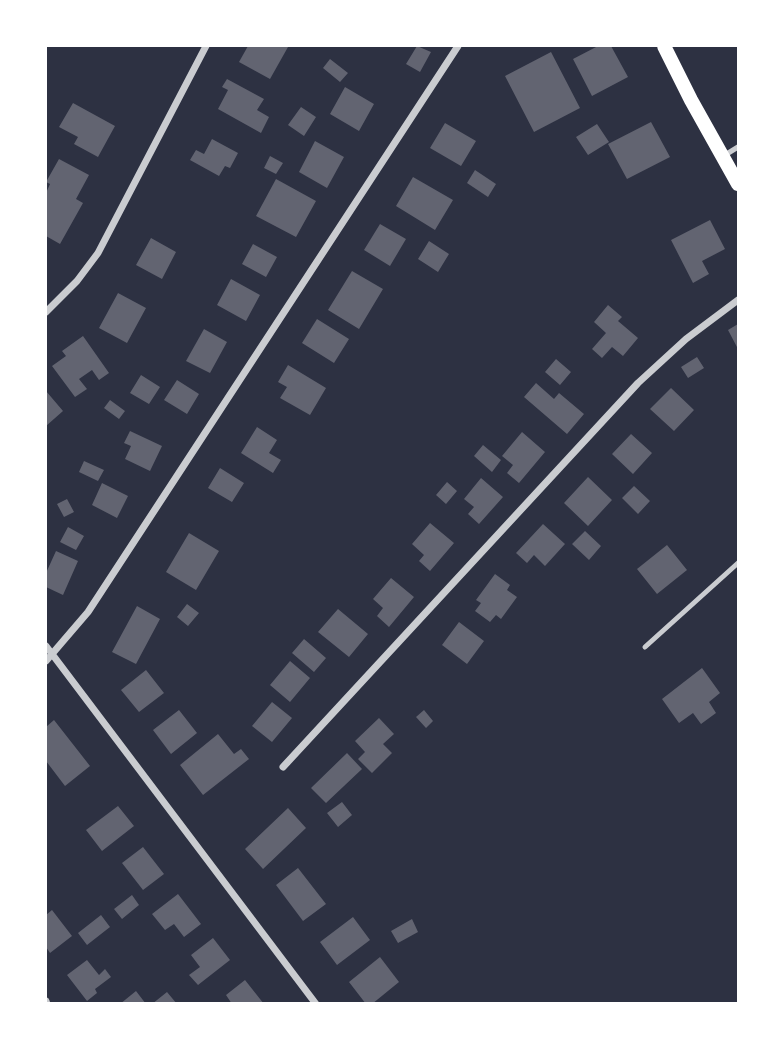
<!DOCTYPE html>
<html>
<head>
<meta charset="utf-8">
<style>
  body { margin:0 }
  #map { position:relative; width:784px; height:1049px; overflow:hidden; background:#2d3142; font-family:Barlow,sans-serif }
  canvas { display:block }
  .frame { position:absolute; inset:0; border:47px solid #fff; pointer-events:none }
</style>
</head>
<body>
<div id="map">
<canvas width="784" height="1049"></canvas>
<div class="frame"></div>
</div>
<script>
const ctx = document.querySelector('canvas').getContext('2d');
ctx.lineJoin = 'round';
function fill(path, color) {
  ctx.fillStyle = color;
  ctx.fill(path, 'evenodd');
}
function poly(rows) {
  const path = new Path2D();
  for (const r of rows) {
    path.moveTo(r[0], r[1]);
    for (let i = 2; i < r.length; i += 2) path.lineTo(r[i], r[i + 1]);
  }
  return path;
}
function trace(path, color, width, dash) {
  ctx.strokeStyle = color;
  ctx.lineWidth = width;
  ctx.lineCap = dash ? 'butt' : 'round';
  ctx.setLineDash(dash || []);
  ctx.stroke(path);
}
fill(poly([
  [248,46,288,47,270,79,239,62],
  [417,46,431,52,420,72,406,64],
  [598,46,611,46,628,77,592,96,573,59],
  [551,52,580,108,534,132,505,76],
  [330,59,348,73,340,82,323,68],
  [227,79,264,99,257,110,269,117,261,133,218,109,228,90,222,87],
  [345,87,374,104,359,131,330,114],
  [73,103,115,126,98,157,74,144,78,137,59,127],
  [301,107,316,117,304,136,288,125],
  [651,122,670,157,627,179,608,144],
  [445,123,476,141,461,166,430,148],
  [597,124,609,142,588,155,576,137],
  [212,139,238,153,230,168,225,166,219,176,190,160,196,150,204,154],
  [315,141,344,157,327,188,299,172],
  [270,156,283,163,276,174,264,168],
  [59,159,89,175,76,199,83,203,60,244,46,236,46,193,50,184,46,182],
  [475,170,496,184,488,197,467,183],
  [413,177,453,200,435,230,396,206],
  [276,179,316,201,296,237,256,216],
  [710,220,725,249,702,261,709,274,693,283,671,240],
  [380,224,406,239,390,266,364,250],
  [151,238,176,252,162,279,136,265],
  [429,241,449,254,438,272,418,259],
  [253,244,277,257,266,277,242,264],
  [352,271,383,289,359,329,328,310],
  [231,279,260,295,246,321,217,305],
  [118,293,146,308,127,343,99,328],
  [608,305,622,317,618,321,638,338,623,356,612,347,602,358,592,349,606,333,594,322],
  [317,319,349,339,334,363,302,343],
  [738,324,738,349,728,330],
  [204,329,227,342,210,373,186,361],
  [83,336,109,373,99,380,92,370,79,379,87,389,75,397,52,366,66,356,62,351],
  [697,357,704,368,688,378,681,367],
  [556,359,571,372,560,385,545,372],
  [288,365,326,388,310,415,280,398,287,387,278,382],
  [141,375,160,387,149,404,130,393],
  [177,380,199,394,187,414,164,400],
  [536,383,554,399,559,393,584,414,567,434,524,397],
  [671,388,694,410,674,431,650,409],
  [46,391,63,411,46,426],
  [110,400,125,411,119,419,104,408],
  [257,427,277,440,269,453,281,460,273,473,241,453],
  [130,431,162,446,150,471,125,459,131,446,124,443],
  [522,432,545,452,519,483,507,473,513,465,502,456],
  [631,434,652,453,633,474,612,454],
  [483,445,501,460,492,472,474,456],
  [84,461,104,470,98,481,79,472],
  [220,468,244,483,232,502,208,488],
  [588,477,612,500,588,526,564,503],
  [481,478,503,497,479,524,468,514,474,507,464,499],
  [447,482,457,491,446,504,436,495],
  [102,483,128,496,117,518,92,505],
  [634,486,650,501,638,514,622,498],
  [67,499,74,512,64,517,57,504],
  [430,523,454,543,430,571,419,561,424,555,412,544],
  [543,524,565,544,545,566,534,555,527,563,516,553],
  [68,527,84,536,76,550,60,542],
  [585,531,601,546,589,560,572,544],
  [189,533,219,551,196,590,166,572],
  [667,545,687,570,657,594,637,569],
  [56,551,78,561,63,595,46,587,46,573],
  [495,574,510,585,507,590,517,597,501,619,496,615,490,622,475,611,481,603,476,600],
  [391,578,414,597,389,627,377,616,383,608,373,599],
  [187,604,199,613,188,626,177,617],
  [137,606,160,619,136,664,112,652],
  [338,609,368,634,349,657,318,632],
  [459,622,484,641,467,664,442,645],
  [304,639,326,658,314,672,292,653],
  [290,661,310,678,290,702,270,685],
  [702,668,720,693,709,702,716,713,701,724,693,713,679,723,662,699],
  [146,670,164,693,139,712,121,690],
  [272,702,292,718,272,742,252,726],
  [179,710,197,733,171,754,153,730],
  [424,710,433,721,426,728,416,717],
  [379,718,394,734,383,744,392,753,372,773,358,759,365,752,355,741],
  [54,720,90,766,65,786,46,761,46,727],
  [218,734,234,754,241,749,249,759,203,795,180,765],
  [347,753,362,769,326,803,311,788],
  [342,802,352,815,338,827,327,813],
  [118,806,134,826,102,851,86,830],
  [288,808,306,828,263,869,245,849],
  [143,847,164,874,143,890,122,863],
  [298,868,326,904,303,921,276,885],
  [178,894,201,924,184,937,174,924,165,930,152,914],
  [132,895,139,905,122,919,114,909],
  [52,910,72,936,50,953,46,947,46,915],
  [101,915,110,927,87,945,78,933],
  [353,917,370,940,337,965,320,942],
  [412,919,418,932,398,943,391,931],
  [213,938,230,960,198,985,189,975,200,967,191,955],
  [380,957,399,982,372,1004,366,1004,349,982],
  [87,960,99,975,105,969,111,977,95,989,97,993,87,1001,67,975],
  [245,980,264,1004,232,1004,226,995],
  [136,991,146,1004,120,1004],
  [167,992,177,1004,152,1004]
]), '#626471');
trace(poly([
  [725,155,738,147],
  [645,647,738,563]
]), '#caccd0', 5);
trace(poly([
  [46,312,77,281,98,253,206,46],
  [46,646,316,1004],
  [46,661,88,612,458,46],
  [283,767,638,383,686,339,738,300],
  [46,1001,47,1004]
]), '#caccd0', 7);
trace(poly([
  [664,46,691,100,738,184]
]), '#fff', 14);
</script>
</body>
</html>
